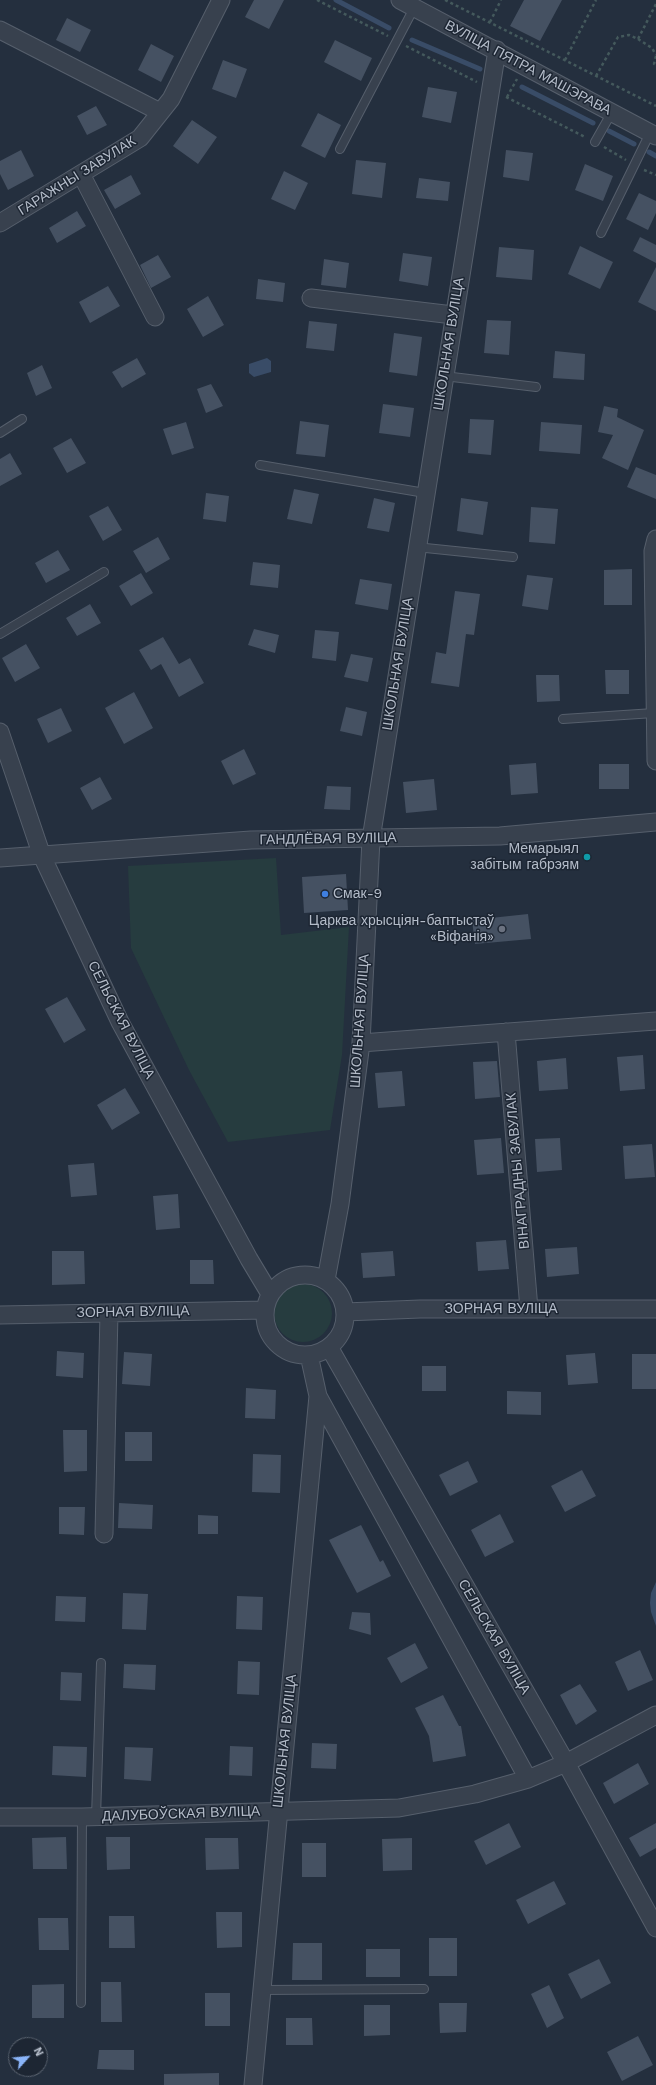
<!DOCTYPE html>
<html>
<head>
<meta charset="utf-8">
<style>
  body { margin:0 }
  #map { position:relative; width:656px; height:2085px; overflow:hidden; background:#242f3e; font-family:"Work Sans",sans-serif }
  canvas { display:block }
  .north { position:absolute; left:8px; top:2037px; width:40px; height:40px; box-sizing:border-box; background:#1d2633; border:1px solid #59626f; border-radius:50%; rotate:63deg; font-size:11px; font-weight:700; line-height:16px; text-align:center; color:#b4bcc9 }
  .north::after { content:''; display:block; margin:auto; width:14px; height:18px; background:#8ab4f8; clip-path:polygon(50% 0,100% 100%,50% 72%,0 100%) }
</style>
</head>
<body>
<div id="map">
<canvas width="656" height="2085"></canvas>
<div class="north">N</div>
</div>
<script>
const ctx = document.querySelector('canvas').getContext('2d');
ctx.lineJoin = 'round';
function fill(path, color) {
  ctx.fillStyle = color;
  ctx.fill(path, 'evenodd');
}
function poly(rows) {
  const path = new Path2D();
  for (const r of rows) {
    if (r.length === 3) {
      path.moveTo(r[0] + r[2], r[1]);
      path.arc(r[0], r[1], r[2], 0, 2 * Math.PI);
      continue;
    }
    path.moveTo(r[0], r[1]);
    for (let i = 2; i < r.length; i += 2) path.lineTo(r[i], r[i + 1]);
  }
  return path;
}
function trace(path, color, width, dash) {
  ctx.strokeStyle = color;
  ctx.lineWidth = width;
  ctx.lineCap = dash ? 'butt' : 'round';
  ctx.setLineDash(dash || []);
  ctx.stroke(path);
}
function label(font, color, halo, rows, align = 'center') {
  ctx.font = font + ' "Work Sans",sans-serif';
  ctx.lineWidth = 3;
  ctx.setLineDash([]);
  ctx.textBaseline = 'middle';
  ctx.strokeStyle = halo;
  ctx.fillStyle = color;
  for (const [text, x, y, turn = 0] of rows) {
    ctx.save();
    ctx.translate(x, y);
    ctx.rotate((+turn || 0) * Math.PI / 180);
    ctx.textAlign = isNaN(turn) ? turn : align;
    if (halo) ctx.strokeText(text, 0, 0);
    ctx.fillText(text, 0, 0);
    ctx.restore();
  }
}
fill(poly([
  [276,858,281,935,349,927,342,1055,330,1130,228,1142,189,1070,131,948,128,866],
  [303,1313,29]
]), '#263c3f');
fill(poly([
  [267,358,271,361,271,372,254,377,249,373,249,364],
  [656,1582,656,1626,651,1612,650,1603,651,1593]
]), '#394c67');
trace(poly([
  [336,0,389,28],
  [412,40,480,69],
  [522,87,593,123],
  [609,131,634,144],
  [649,152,656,156]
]), '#394c67', 5);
fill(poly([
  [254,0,284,0,269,29,245,17],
  [524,0,562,0,540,41,510,26],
  [67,18,91,30,80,52,56,40],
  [335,40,372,58,361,81,324,62],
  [151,44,174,56,161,82,138,70],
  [223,60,247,69,236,98,212,89],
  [428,87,457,92,451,123,422,117],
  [96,106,107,125,87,135,77,116],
  [318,113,341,125,325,158,301,146],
  [192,120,217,137,198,164,173,146],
  [21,150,34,176,8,190,0,174,0,161],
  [506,150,533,153,529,181,503,177],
  [356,160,386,163,382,198,352,194],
  [585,164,613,176,603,201,575,190],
  [284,171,308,183,295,210,271,199],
  [131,175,141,194,115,209,104,190],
  [419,178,450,182,448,201,416,198],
  [639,193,656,201,656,213,648,230,626,219],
  [77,211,86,226,57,243,49,228],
  [640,237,656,245,656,263,633,251],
  [580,246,613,262,600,289,568,274],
  [499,247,534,250,532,280,496,277],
  [403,253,432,257,428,286,399,281],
  [158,255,171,277,151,288,140,265],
  [324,259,349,263,346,288,321,285],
  [656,267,656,311,638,302],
  [258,279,285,283,283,302,256,299],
  [108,286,120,306,90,323,79,302],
  [208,296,224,325,203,337,187,309],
  [487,320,511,321,509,355,484,353],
  [309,321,337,324,334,351,306,348],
  [394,333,422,337,417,376,389,372],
  [555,351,585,354,584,380,553,378],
  [137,358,146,374,122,388,112,372],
  [42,365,52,388,36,396,27,373],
  [211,384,223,406,206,413,197,389],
  [383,404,414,408,410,437,379,433],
  [604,406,618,409,617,417,644,430,628,470,602,458,613,435,598,432],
  [470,419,494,420,491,455,468,453],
  [300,421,329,425,325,457,296,454],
  [186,422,194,448,172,455,163,429],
  [541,422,582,425,580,454,539,451],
  [71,438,86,463,67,473,53,448],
  [10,453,22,474,0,486,0,459],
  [636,467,656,475,656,499,627,487],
  [294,489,319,494,312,524,287,519],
  [206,493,229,496,226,522,203,519],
  [374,498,395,503,389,532,367,528],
  [461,498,488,502,483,535,457,531],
  [108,506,122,530,103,541,89,516],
  [531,507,558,509,555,544,529,542],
  [158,537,170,559,146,573,133,551],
  [58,550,70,570,46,583,35,563],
  [253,562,280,565,278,588,250,585],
  [632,569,632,605,604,605,604,570],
  [141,573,153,593,131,606,119,586],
  [527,575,553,578,548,610,522,606],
  [360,579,392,584,388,610,355,604],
  [455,591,480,594,474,635,466,634,459,687,431,683,436,652,446,654],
  [90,604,101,623,77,636,66,618],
  [254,629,279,635,275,653,248,645],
  [315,630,339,632,336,661,312,658],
  [163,637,179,664,190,658,204,683,179,697,161,664,151,670,139,650],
  [26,644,40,668,15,682,2,658],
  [351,654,373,658,368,682,344,677],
  [605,670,629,670,629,694,606,694],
  [536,675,559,675,560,701,537,702],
  [134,692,153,728,124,744,105,708],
  [346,707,367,712,362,736,340,731],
  [61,708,72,731,48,743,37,719],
  [244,749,256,774,233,785,221,761],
  [536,763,538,793,511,795,509,765],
  [599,764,629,764,629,789,599,789],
  [100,777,112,799,92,810,80,788],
  [434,779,437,810,406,813,403,782],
  [327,786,351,787,350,810,324,809],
  [346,874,348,910,304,913,302,877],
  [528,914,531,939,475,944,472,920],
  [67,997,86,1030,64,1043,45,1009],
  [643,1055,645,1089,620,1091,617,1057],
  [566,1058,568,1089,539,1091,537,1061],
  [497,1061,500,1097,475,1099,473,1062],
  [402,1071,405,1106,378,1108,375,1073],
  [125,1088,140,1113,112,1130,97,1105],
  [501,1138,504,1173,477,1175,474,1140],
  [560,1138,562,1170,537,1172,535,1139],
  [652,1144,655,1177,625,1179,623,1146],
  [94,1163,97,1195,71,1197,68,1165],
  [178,1194,180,1228,156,1230,153,1196],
  [506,1240,509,1269,478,1271,476,1242],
  [577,1247,579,1274,547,1277,545,1249],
  [52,1251,84,1251,85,1284,52,1285],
  [393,1251,395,1276,363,1278,361,1253],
  [190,1260,213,1260,214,1284,190,1284],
  [57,1351,84,1353,83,1378,56,1376],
  [124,1352,152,1354,150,1386,122,1384],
  [595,1353,598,1383,568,1385,566,1355],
  [632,1354,656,1354,656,1389,632,1389],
  [422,1366,446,1366,446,1391,422,1391],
  [246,1388,276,1390,275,1419,245,1418],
  [507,1391,541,1392,541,1415,507,1414],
  [63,1430,87,1430,87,1471,64,1472],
  [125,1432,152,1432,152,1461,125,1461],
  [253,1454,281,1455,280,1493,252,1492],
  [468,1461,478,1482,450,1496,439,1475],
  [582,1470,596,1496,565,1512,551,1486],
  [119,1503,153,1505,152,1529,118,1528],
  [59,1507,85,1507,84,1535,59,1534],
  [500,1514,514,1542,485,1557,471,1530],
  [198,1515,218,1516,218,1534,198,1534],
  [361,1525,380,1562,383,1560,391,1576,357,1593,329,1540],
  [123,1593,148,1594,146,1630,122,1629],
  [56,1596,86,1597,85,1622,55,1621],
  [237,1596,263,1597,262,1630,236,1629],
  [352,1612,370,1613,371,1635,349,1629],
  [415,1643,428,1668,401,1683,387,1658],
  [640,1650,653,1680,628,1691,615,1662],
  [238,1661,260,1662,259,1695,237,1694],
  [124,1664,156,1665,155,1690,123,1688],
  [61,1672,82,1673,81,1701,60,1700],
  [580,1684,597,1711,576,1725,560,1695],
  [443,1695,459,1726,461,1726,466,1756,433,1762,429,1736,415,1708],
  [312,1743,337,1744,336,1769,311,1768],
  [53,1746,87,1747,86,1777,52,1775],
  [230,1746,253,1747,252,1776,229,1775],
  [125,1747,153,1748,151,1781,124,1779],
  [638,1763,649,1784,614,1804,603,1783],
  [509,1823,521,1847,486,1865,474,1841],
  [656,1823,656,1848,640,1857,629,1838],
  [66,1837,67,1869,33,1869,32,1838],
  [106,1837,130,1837,130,1869,107,1870],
  [205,1838,238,1838,239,1869,206,1870],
  [412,1838,412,1870,383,1871,382,1839],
  [302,1843,326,1843,326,1877,302,1877],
  [554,1881,566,1904,528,1924,516,1900],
  [216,1912,242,1912,242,1947,217,1948],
  [109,1916,134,1916,135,1948,109,1948],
  [38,1918,68,1918,69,1950,39,1950],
  [429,1938,457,1938,457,1976,429,1976],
  [293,1943,322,1943,322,1980,292,1980],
  [366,1949,400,1949,400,1977,366,1977],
  [599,1959,611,1983,581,1999,568,1974],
  [101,1982,121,1982,122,2022,101,2022],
  [64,1984,64,2018,32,2018,32,1985],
  [549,1985,564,2018,547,2028,531,1994],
  [205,1993,230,1993,230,2026,205,2026],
  [439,2003,467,2003,466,2032,440,2033],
  [364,2005,390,2005,390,2035,364,2036],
  [286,2018,312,2018,313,2045,286,2045],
  [638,2036,653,2065,622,2081,607,2052],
  [99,2050,134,2050,134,2070,97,2069],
  [219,2073,219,2085,164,2085,164,2074]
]), '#455162');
const lane = poly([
  [595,142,612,112],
  [340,149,414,8],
  [601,233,650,133],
  [444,376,536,387],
  [0,433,22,419],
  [260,465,425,493],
  [416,547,513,557],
  [0,634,104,572],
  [563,719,654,713],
  [96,1817,101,1663],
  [261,1990,424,1989],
  [81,2003,82,1817]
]);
const street = poly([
  [400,0,656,136],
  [0,30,160,112],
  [81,174,155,317],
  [0,223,140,138,171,99,221,0],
  [311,298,453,315],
  [656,539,653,551,656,761],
  [0,732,42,856,120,1022,249,1259,270,1294],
  [0,858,251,840,500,836,656,822],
  [506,1032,529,1309],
  [361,1043,656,1021],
  [305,1315,40],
  [326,1280,340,1204,361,1043,371,839,497,50],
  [345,1312,420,1309,656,1309],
  [0,1315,265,1310],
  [329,1347,566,1763,656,1928],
  [309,1355,318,1396,528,1779],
  [104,1534,109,1313],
  [0,1817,82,1817,399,1808,475,1794,528,1779,566,1763,656,1715],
  [253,2085,318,1396]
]);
trace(lane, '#565f6c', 10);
trace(street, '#565f6c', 19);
trace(poly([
  [317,0,388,36],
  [445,0,656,106],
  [490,22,501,0],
  [638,39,652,48,656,55],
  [406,46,477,82],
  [656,56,654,64,656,65],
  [565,60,596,0],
  [596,76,618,37,629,35,638,39,656,4],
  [506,97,585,137],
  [507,97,517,79],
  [604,147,626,160],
  [644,170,656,175]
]), '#44595c', 2.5, [3, 3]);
trace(lane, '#38414e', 8);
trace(street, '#38414e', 17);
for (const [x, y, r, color] of [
  [587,857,4,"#0f9aa8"],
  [325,894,4,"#3f7fe0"],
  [502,929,4,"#6b7280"]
]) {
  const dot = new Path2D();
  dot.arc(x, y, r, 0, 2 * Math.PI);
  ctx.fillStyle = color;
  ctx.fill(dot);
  trace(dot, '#1d2633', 1.5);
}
label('14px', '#b4bcc9', '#1d2633', [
  ["ВУЛІЦА ПЯТРА МАШЭРАВА",528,68,28],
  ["ГАРАЖНЫ ЗАВУЛАК",77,176,-32],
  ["ШКОЛЬНАЯ ВУЛІЦА",449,344,-81],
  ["ШКОЛЬНАЯ ВУЛІЦА",398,664,-81],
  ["ГАНДЛЁВАЯ ВУЛІЦА",328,839,-1],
  ["СЕЛЬСКАЯ ВУЛІЦА",121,1020,63],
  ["ШКОЛЬНАЯ ВУЛІЦА",360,1021,-86],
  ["ВІНАГРАДНЫ ЗАВУЛАК",518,1171,-95],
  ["ЗОРНАЯ ВУЛІЦА",501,1309],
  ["ЗОРНАЯ ВУЛІЦА",133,1312,-1],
  ["СЕЛЬСКАЯ ВУЛІЦА",494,1637,60],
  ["ШКОЛЬНАЯ ВУЛІЦА",285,1741,-84],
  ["ДАЛУБОЎСКАЯ ВУЛІЦА",181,1814,-2]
]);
label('14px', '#b4bcc9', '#1d2633', [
  ["Мемарыял",579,849],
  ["забітым габрэям",579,865],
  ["Смак-9",333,894,"left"],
  ["Царква хрысціян-баптыстаў",494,921],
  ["«Віфанія»",494,937]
], 'right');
</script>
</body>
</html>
